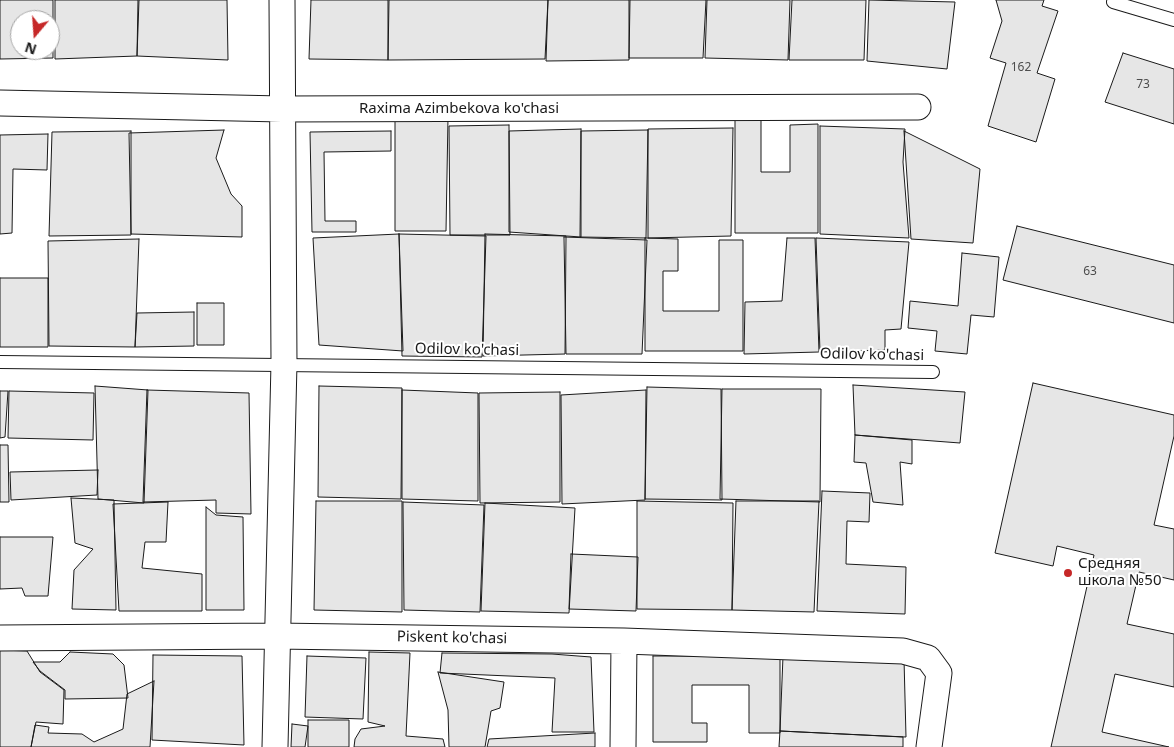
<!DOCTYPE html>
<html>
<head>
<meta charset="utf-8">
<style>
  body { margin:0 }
  #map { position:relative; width:1174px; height:747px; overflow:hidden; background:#fff; font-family:"Noto Sans",sans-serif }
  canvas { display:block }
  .north { position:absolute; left:10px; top:10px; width:50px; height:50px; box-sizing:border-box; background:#fff; border:1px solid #a3a3a3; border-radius:50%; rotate:198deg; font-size:14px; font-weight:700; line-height:20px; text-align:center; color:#1a1a1a }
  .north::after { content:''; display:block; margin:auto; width:18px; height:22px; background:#c62828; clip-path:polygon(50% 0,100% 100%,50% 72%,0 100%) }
</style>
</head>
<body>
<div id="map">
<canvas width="1174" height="747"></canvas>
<div class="north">N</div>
</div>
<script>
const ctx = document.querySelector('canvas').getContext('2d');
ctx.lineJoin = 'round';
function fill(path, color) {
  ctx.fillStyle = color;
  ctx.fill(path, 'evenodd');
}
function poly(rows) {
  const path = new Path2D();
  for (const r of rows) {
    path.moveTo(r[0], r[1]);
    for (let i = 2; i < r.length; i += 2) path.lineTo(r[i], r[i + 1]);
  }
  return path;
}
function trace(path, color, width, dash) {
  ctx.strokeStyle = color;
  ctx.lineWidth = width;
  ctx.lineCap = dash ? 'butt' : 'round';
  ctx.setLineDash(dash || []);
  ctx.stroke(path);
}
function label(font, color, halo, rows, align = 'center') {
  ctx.font = font + ' "Noto Sans",sans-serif';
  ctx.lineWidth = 4;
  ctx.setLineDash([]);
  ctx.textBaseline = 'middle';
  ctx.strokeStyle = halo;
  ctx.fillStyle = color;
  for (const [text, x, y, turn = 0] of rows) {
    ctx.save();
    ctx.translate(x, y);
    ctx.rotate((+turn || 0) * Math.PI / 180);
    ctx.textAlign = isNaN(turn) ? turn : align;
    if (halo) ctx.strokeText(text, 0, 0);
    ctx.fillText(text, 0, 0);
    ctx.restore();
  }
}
const building = poly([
  [0,0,53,0,53,58,0,59,0,0],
  [20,20,50,20,50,50,20,50,20,20],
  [55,0,138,0,137,56,55,59,55,0],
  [139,0,227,0,228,60,137,56,139,0],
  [311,0,388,0,388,60,309,59,311,0],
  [389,0,548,0,545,59,388,60,389,0],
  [548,0,629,0,629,60,546,61,548,0],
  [630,0,706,0,703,58,629,58,630,0],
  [707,0,790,0,788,60,705,58,707,0],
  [792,0,866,0,864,60,789,60,792,0],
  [869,0,955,2,947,69,867,61,869,0],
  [996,0,1044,0,1042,6,1058,11,1037,73,1055,79,1036,142,988,126,1006,63,990,58,1002,21,996,0],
  [1123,53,1174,69,1174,124,1105,102,1123,53],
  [448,118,446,231,395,231,395,121,448,118],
  [735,118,761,118,761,172,790,172,790,125,818,124,818,233,735,233,735,118],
  [509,125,510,235,450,235,449,126,509,125],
  [820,126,905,129,903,162,909,238,820,234,820,126],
  [733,128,731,236,648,238,648,129,733,128],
  [581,129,581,237,509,232,509,131,581,129],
  [224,130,216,158,231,194,242,206,242,237,131,234,129,133,224,130],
  [648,130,646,238,580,237,581,131,648,130],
  [131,131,131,235,49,236,52,132,131,131],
  [391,131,391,151,324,152,325,221,356,221,356,232,312,232,310,132,391,131],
  [904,131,980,169,973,243,911,239,904,131],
  [48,134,47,170,13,169,12,233,0,234,0,135,48,134],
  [1017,226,1174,265,1174,323,1003,280,1017,226],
  [399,234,403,351,319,345,313,238,399,234],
  [399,234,486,236,482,357,402,356,399,234],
  [485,234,566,236,565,354,483,356,485,234],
  [564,237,647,240,642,354,566,354,564,237],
  [645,238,678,239,678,271,663,271,663,311,719,311,719,240,743,240,743,351,645,351,645,238],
  [787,238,815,238,819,352,744,354,745,302,782,301,787,238],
  [816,238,909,242,901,329,885,330,885,350,820,352,816,238],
  [139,239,135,347,49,346,48,241,139,239],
  [962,253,999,257,994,317,971,315,967,354,935,351,937,331,908,328,910,301,958,306,962,253],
  [0,278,48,278,48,347,0,347,0,278],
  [197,303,224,303,224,345,197,345,197,303],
  [194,312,194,346,135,347,137,313,194,312],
  [1033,383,1174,415,1174,436,1154,525,1174,529,1174,580,1139,572,1127,624,1174,634,1174,687,1115,674,1102,732,1169,747,1051,747,1094,555,1057,546,1053,566,995,553,1033,383],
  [853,385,965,392,960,443,855,435,853,385],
  [95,386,148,390,144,503,98,499,95,386],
  [319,386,402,388,401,499,318,497,319,386],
  [647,387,721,389,722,500,645,499,647,387],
  [722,389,821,389,820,502,720,499,722,389],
  [147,390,249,393,251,514,216,513,216,500,143,502,147,390],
  [402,390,478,393,478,501,402,499,402,390],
  [646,390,645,500,562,504,561,395,646,390],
  [0,391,8,391,5,437,0,438,0,391],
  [9,391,94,393,93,440,8,438,9,391],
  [560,392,560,502,480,503,479,393,560,392],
  [855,435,912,440,912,464,900,462,903,505,873,502,866,463,854,462,855,435],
  [0,445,8,445,9,502,0,502,0,445],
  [98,470,97,495,11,500,10,472,98,470],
  [822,491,870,493,869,522,847,521,846,564,906,567,905,614,817,611,822,491],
  [71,498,114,500,116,610,72,609,74,570,93,549,75,543,71,498],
  [316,501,402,501,402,612,314,610,316,501],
  [637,501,733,503,732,610,637,609,637,501],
  [736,501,819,501,814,612,732,610,736,501],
  [168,502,166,542,145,542,142,568,202,574,202,611,119,611,113,504,168,502],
  [403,502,484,505,480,612,404,610,403,502],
  [485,503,575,508,569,613,481,611,485,503],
  [206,507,216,515,243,517,244,610,206,610,206,507],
  [0,537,53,537,48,596,25,596,22,588,0,589,0,537],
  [571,554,638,557,636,611,569,609,571,554],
  [0,650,27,651,40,672,64,690,63,724,36,722,31,747,0,747,0,650],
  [70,652,113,654,124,665,128,698,65,699,65,690,40,671,33,662,60,662,70,652],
  [369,652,410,653,406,736,443,739,445,747,354,747,355,739,361,729,385,726,368,722,369,652],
  [442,653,552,654,591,657,594,732,552,732,555,678,440,673,442,653],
  [153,655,242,656,244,745,152,740,153,655],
  [307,656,366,658,363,719,305,717,307,656],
  [653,656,780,656,780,733,749,733,749,685,692,685,692,723,707,723,707,742,653,742,653,656],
  [783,656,904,659,906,737,780,731,783,656],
  [438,672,504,682,500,708,491,711,485,747,449,747,448,710,438,672],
  [154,681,150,747,31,747,35,725,49,727,48,733,82,734,94,742,123,729,127,694,154,681],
  [308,720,349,720,349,747,308,747,308,720],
  [292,724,308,726,305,747,291,747,292,724],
  [780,731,903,737,903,747,779,747,780,731],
  [595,733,595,747,487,747,489,739,595,733]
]);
fill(building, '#e6e6e6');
trace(building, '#1a1a1a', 1);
const service = poly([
  [1113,2,1174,20],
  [0,362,933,372]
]);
const minor = poly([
  [0,103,282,109,918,107],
  [0,638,276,636,624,641,903,651,928,658,939,673,929,747],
  [275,747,284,363,282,0],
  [623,747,624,641]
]);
trace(service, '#1a1a1a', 14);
trace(minor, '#1a1a1a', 27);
trace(service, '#fff', 12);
trace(minor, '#fff', 25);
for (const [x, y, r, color] of [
  [1068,573,5,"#c62828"]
]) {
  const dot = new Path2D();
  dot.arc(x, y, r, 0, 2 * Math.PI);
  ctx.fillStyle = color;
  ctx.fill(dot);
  trace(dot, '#fff', 2);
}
label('12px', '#4d4d4d', null, [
  ["162",1021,68],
  ["73",1143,85],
  ["63",1090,272]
]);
label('15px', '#1a1a1a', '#fff', [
  ["Raxima Azimbekova ko'chasi",459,109],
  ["Odilov ko'chasi",467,350,1],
  ["Odilov ko'chasi",872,355,1],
  ["Piskent ko'chasi",452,638,1]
]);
label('15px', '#1a1a1a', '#fff', [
  ["Средняя",1078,564],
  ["школа №50",1078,581]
], 'left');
</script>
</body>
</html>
